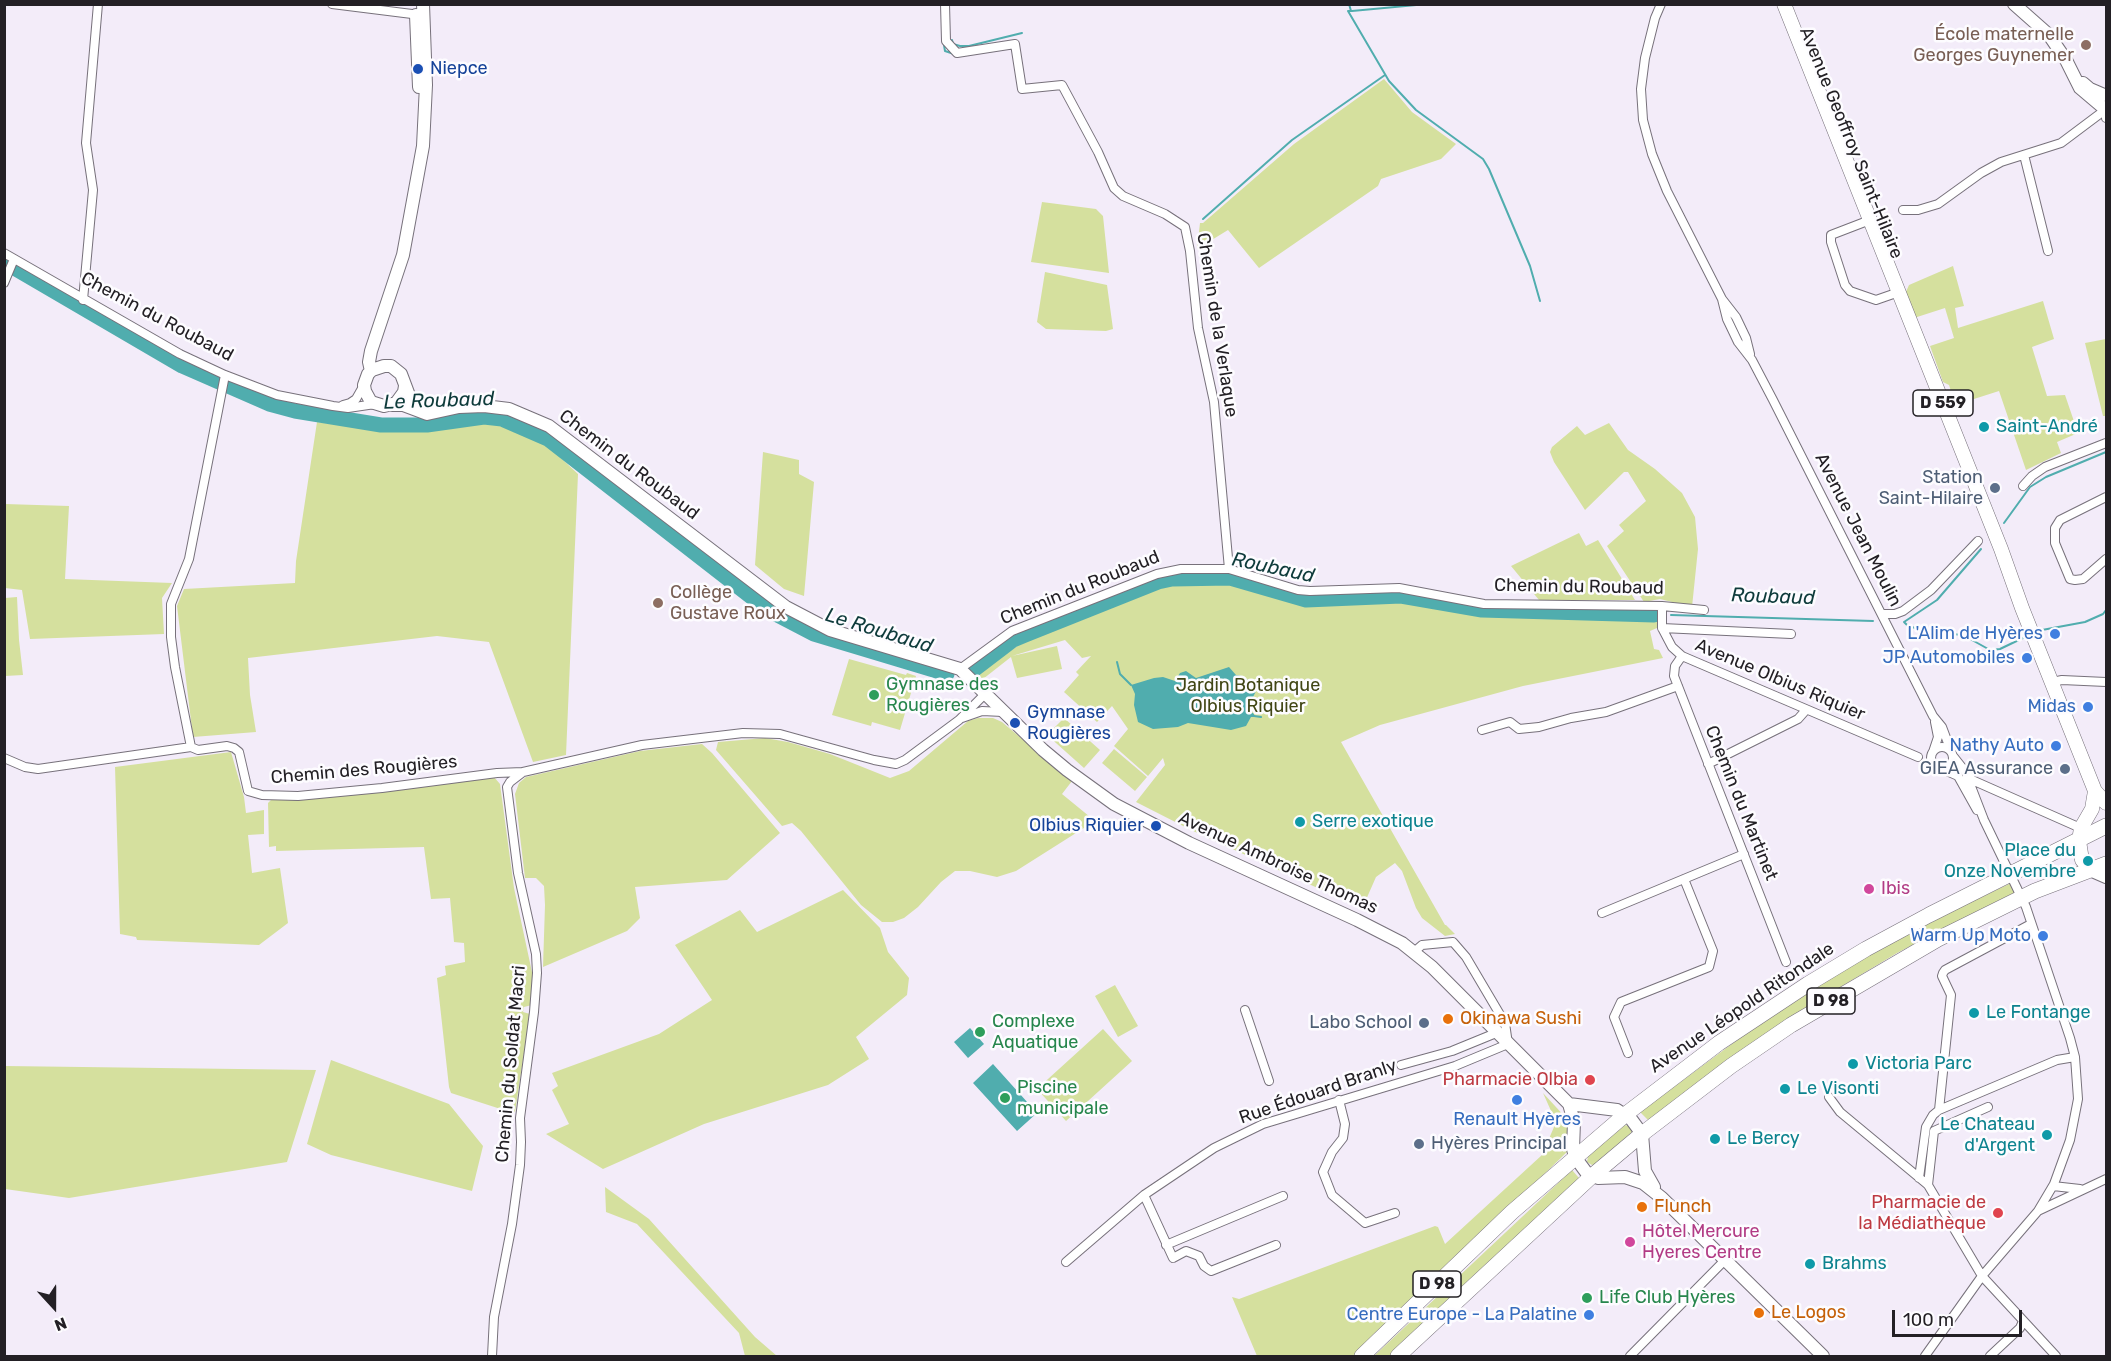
<!DOCTYPE html>
<html>
<head>
<meta charset="utf-8">
<style>
  body { margin:0 }
  #map { position:relative; width:2111px; height:1361px; overflow:hidden; background:#f3ecf9; font-family:Rubik,sans-serif }
  canvas { display:block }
  .frame { position:absolute; inset:0; border:6px solid #232025; pointer-events:none }
  .north { position:absolute; left:24px; top:1277px; width:60px; height:60px; -webkit-text-stroke:4px #fdfcff; paint-order:stroke; rotate:159deg; font-size:16px; font-weight:700; line-height:24px; text-align:center; color:#232025 }
  .north::after { content:''; display:block; margin:auto; width:21px; height:27px; background:#232025; clip-path:polygon(50% 0,100% 100%,50% 72%,0 100%) }
  .scale { position:absolute; left:1892px; top:1310px; width:130px; height:27px; box-sizing:border-box; border:3px solid #232025; border-top:0; padding-left:8px; font-size:18px; line-height:21px; white-space:nowrap; color:#232025; -webkit-text-stroke:4px #fdfcff; paint-order:stroke }
</style>
</head>
<body>
<div id="map">
<canvas width="2111" height="1361"></canvas>
<div class="frame"></div>
<div class="north">N</div>
<div class="scale">100 m</div>
</div>
<script>
const ctx = document.querySelector('canvas').getContext('2d');
ctx.lineJoin = 'round';
function fill(path, color) {
  ctx.fillStyle = color;
  ctx.fill(path, 'evenodd');
}
function poly(rows) {
  const path = new Path2D();
  for (const r of rows) {
    if (r.length === 3) {
      path.moveTo(r[0] + r[2], r[1]);
      path.arc(r[0], r[1], r[2], 0, 2 * Math.PI);
      continue;
    }
    path.moveTo(r[0], r[1]);
    for (let i = 2; i < r.length; i += 2) path.lineTo(r[i], r[i + 1]);
  }
  return path;
}
function trace(path, color, width, dash) {
  ctx.strokeStyle = color;
  ctx.lineWidth = width;
  ctx.lineCap = dash ? 'butt' : 'round';
  ctx.setLineDash(dash || []);
  ctx.stroke(path);
}
function label(font, color, halo, rows, align = 'center') {
  ctx.font = font + ' Rubik,sans-serif';
  ctx.lineWidth = 5;
  ctx.setLineDash([]);
  ctx.textBaseline = 'middle';
  ctx.strokeStyle = halo;
  ctx.fillStyle = color;
  for (const [text, x, y, turn = 0] of rows) {
    ctx.save();
    ctx.translate(x, y);
    ctx.rotate((+turn || 0) * Math.PI / 180);
    ctx.textAlign = isNaN(turn) ? turn : align;
    if (halo) ctx.strokeText(text, 0, 0);
    ctx.fillText(text, 0, 0);
    ctx.restore();
  }
}
fill(poly([
  [1384,79,1412,112,1456,144,1441,159,1381,179,1378,186,1259,268,1228,230,1197,249,1200,223,1203,223,1294,144],
  [1042,202,1096,209,1103,216,1109,273,1031,262],
  [1953,266,1964,306,1955,308,1958,328,2043,301,2054,339,2032,347,2047,396,2065,395,2078,433,2057,442,2061,453,2026,470,1999,391,1952,406,1948,396,1951,391,1949,385,1943,382,1930,346,1954,338,1945,308,1914,318,1905,294,1909,285],
  [1045,272,1107,285,1113,329,1106,331,1046,329,1037,322],
  [2106,339,2106,416,2103,416,2085,343],
  [480,421,499,424,545,443,578,474,566,755,533,762,489,642,437,636,248,658,250,695,256,732,193,737,177,606,184,589,295,583,296,561,317,422,386,431],
  [1609,423,1628,450,1655,469,1682,493,1695,517,1698,549,1692,607,1660,599,1644,602,1607,546,1624,531,1619,525,1646,501,1628,472,1624,472,1585,510,1554,462,1550,452,1552,447,1577,426,1585,435],
  [763,452,799,460,799,474,814,482,804,596,784,589,755,565],
  [5,504,69,506,65,579,172,583,162,598,164,634,30,639,22,590,5,588],
  [1579,533,1586,546,1598,540,1635,600,1539,600,1511,566],
  [1228,583,1246,587,1300,603,1319,606,1401,601,1483,616,1659,619,1657,628,1650,631,1654,649,1659,650,1663,658,1523,686,1380,725,1341,742,1445,925,1446,925,1455,934,1445,936,1422,918,1416,908,1402,871,1395,863,1376,877,1365,902,1345,894,1335,896,1191,830,1136,802,1165,765,1163,758,1148,776,1114,746,1128,729,1112,706,1097,722,1064,692,1079,675,1076,672,1091,656,1082,658,1065,640,1012,656,1057,646,1062,669,1017,678,1011,657,983,679,977,674,1023,642,1165,586],
  [17,597,19,640,23,675,5,676,5,598],
  [849,659,906,675,907,673,916,676,900,730,872,722,871,726,832,715],
  [978,718,993,718,1002,722,1072,781,1062,794,1095,821,1016,871,997,877,970,871,955,871,941,882,918,907,904,918,893,922,882,922,861,905,801,831,792,823,782,826,716,750,718,742,765,738,788,742,830,754,890,778,909,771,968,721],
  [1064,718,1100,750,1084,768,1047,735],
  [702,744,712,753,780,833,727,880,635,887,640,918,627,931,543,967,545,905,544,886,536,878,525,878,515,794,519,783,526,777,640,751],
  [1114,749,1147,777,1135,791,1102,763],
  [231,752,244,797,246,813,264,810,264,834,248,835,252,873,280,868,288,923,259,945,137,940,136,937,120,934,115,767],
  [494,777,500,784,514,888,533,977,532,1005,524,1007,523,1012,530,1014,515,1112,513,1113,451,1093,449,1087,437,978,446,975,445,966,465,962,464,943,454,942,450,898,431,899,424,847,276,851,276,846,269,847,268,803,272,799],
  [2011,883,2016,892,1897,953,1794,1015,1648,1120,1640,1112,1740,1038,1817,987,1868,956,1944,915],
  [843,890,880,928,888,952,909,978,907,995,856,1037,869,1059,828,1085,704,1124,603,1169,546,1134,569,1124,552,1090,558,1086,552,1073,659,1034,712,1000,675,945,740,910,757,932],
  [1115,985,1138,1026,1118,1037,1095,996],
  [1103,1029,1132,1061,1066,1121,1037,1089],
  [331,1060,449,1104,483,1146,472,1191,331,1155,307,1144],
  [5,1066,316,1070,287,1162,69,1198,5,1189],
  [1543,1093,1568,1120,1567,1152,1356,1356,1257,1356,1232,1297,1239,1299,1435,1226,1438,1227,1445,1244,1542,1155,1554,1127,1552,1113],
  [1625,1125,1631,1127,1632,1131,1630,1134,1595,1164,1592,1165,1587,1162,1588,1156],
  [1572,1170,1579,1178,1390,1356,1374,1356],
  [605,1187,649,1219,755,1337,777,1356,745,1356,739,1333,637,1224,606,1212]
]), '#d5e09e');
fill(poly([
  [1229,667,1236,675,1242,676,1251,682,1256,691,1251,701,1250,711,1254,714,1254,717,1251,717,1246,726,1231,730,1188,723,1178,727,1153,729,1138,722,1134,705,1135,694,1131,685,1154,678,1163,677,1175,681,1180,673,1186,671,1196,678],
  [970,1028,984,1044,968,1058,954,1042],
  [993,1064,1037,1113,1017,1131,973,1083]
]), '#50adae');
trace(poly([
  [1349,4,1351,11,1348,11,1389,81,1416,110,1483,159,1489,169,1530,266,1540,301],
  [1352,11,1427,4],
  [952,40,953,44,960,46,969,46,1022,33],
  [944,45,945,51,954,54],
  [1203,219,1292,140,1385,75],
  [2004,523,2030,487,2046,477,2106,452],
  [1981,549,1937,600,1904,622,1908,626,1930,632,1963,635,1990,650,2000,649,2025,637],
  [1671,615,1873,621],
  [2042,630,2085,622,2103,614,2106,610],
  [1117,662,1120,674,1131,685],
  [1254,716,1261,717]
]), '#50adae', 2);
trace(poly([
  [4,262,182,366,269,404,295,411,381,425,427,425,484,417,502,419,548,439,768,610,814,634,947,674],
  [975,669,1013,640,1025,635,1158,582,1172,579,1230,578,1306,600,1401,596,1482,610,1654,615]
]), '#50adae', 15);
const street = poly([
  [332,4,420,15],
  [945,4,946,41,957,53,1015,44,1022,89,1062,85,1098,152,1114,188,1123,196,1165,214,1185,227,1190,251,1198,328,1214,402,1229,569],
  [1661,4,1655,18,1645,58,1641,89,1643,120,1652,154,1667,191,1722,299,1736,317,1746,338,1750,354],
  [2106,117,2106,118],
  [2024,155,2048,251],
  [1903,210,1918,210,1938,204,1981,173,2001,162,2061,143,2105,110],
  [1870,220,1831,235,1831,242,1845,285,1850,291,1876,300,1899,292],
  [4,253,180,354,225,375,277,395,333,406,348,408,375,404],
  [4,283,14,259],
  [1722,299,1727,319,1738,342,1752,360,1773,400,1933,716,1942,727,1951,751],
  [83,300,93,190,86,143,98,4],
  [343,405,350,403,356,399,364,385],
  [2023,486,2032,476,2045,467,2106,443],
  [2106,497,2060,520,2055,528,2055,543,2070,579,2075,580,2083,579,2106,559],
  [1662,606,1662,628,1672,647,1682,656,1918,757],
  [1883,614,1895,614,1903,611,1931,590,1978,541],
  [1662,628,1791,634],
  [1682,656,1675,666,1674,676,1786,962],
  [960,669,1012,631,1157,574,1181,569,1229,569,1298,590,1310,591,1399,588,1484,604,1662,606,1704,610],
  [2052,682,2062,680,2106,682],
  [962,718,982,711,1003,712],
  [1482,730,1510,722,1519,729,1539,727,1571,718,1606,712,1678,686],
  [191,747,175,667,171,637,171,604,189,559,225,375],
  [1942,758,11],
  [1933,752,1938,737,1935,722],
  [1953,756,1972,780,2085,830],
  [4,758,25,767,38,769,191,747,198,750,227,746,234,748,239,752,248,791,262,795,298,796,382,788,497,773,523,772],
  [1708,764,1798,719,1806,710],
  [1942,769,1958,776,1977,810],
  [1967,776,1984,820,2026,907,2070,1038,2075,1057,2078,1099,2070,1140,2054,1184,2038,1211],
  [1602,913,1744,854],
  [2031,924,1945,970,1943,973,1942,976,1951,995,1939,1110,2057,1060,2075,1057],
  [1245,1010,1269,1081],
  [1628,1053,1614,1017,1621,1002,1709,967,1713,951,1684,879],
  [1401,1065,1452,1051,1496,1033],
  [1829,1097,1840,1112,1928,1185,1982,1276,2056,1356],
  [1339,1100,1345,1124,1343,1138,1332,1152,1323,1172,1332,1195,1365,1223,1395,1213],
  [1919,1178,1926,1127,1933,1115,1939,1110],
  [1928,1185,1934,1131,1988,1107],
  [2053,1186,2080,1189],
  [1144,1195,1173,1258,1186,1251,1199,1256,1204,1266,1211,1271,1276,1245],
  [1166,1245,1283,1196],
  [1066,1262,1144,1195,1214,1148,1263,1124,1455,1066,1508,1044,1505,1023,1466,957,1453,942,1422,945,1414,952],
  [492,1356,494,1317,512,1224,520,1165,521,1142,520,1118,534,1012,537,973,536,954,518,873,507,787,510,782,523,772,642,745,743,733,780,734,874,760,896,764,905,760,959,720,985,694],
  [1630,1356,1725,1260],
  [1925,1356,1982,1276,2038,1211,2106,1179],
  [1990,1356,2020,1328,2023,1321]
]);
const secondary = poly([
  [2014,4,2049,35,2066,60,2080,88,2106,110],
  [416,15,419,87],
  [2083,83,2090,89,2104,95],
  [371,371,369,362,371,351,403,255,423,146,426,85,423,4],
  [405,386,404,392,396,403,384,406,371,402,365,391,364,385,368,374,372,370,384,366,391,366,401,374,410,398,422,407],
  [392,405,403,405,427,414,459,407,484,406,509,409,549,426,786,607,830,630,960,669,1043,750,1067,770,1114,804,1189,843,1357,920,1402,943,1432,967,1569,1104,1574,1122,1573,1149,1575,1157,1586,1172,1598,1178,1625,1177,1643,1183,1662,1198,1823,1356],
  [2090,870,2106,877],
  [1569,1104,1617,1110,1631,1119,1642,1134,1645,1171,1654,1187]
]);
const primary = poly([
  [1784,4,2001,549,2022,608,2095,791,2106,803],
  [2090,870,2082,860,2079,841,2081,828,2092,809,2095,791]
]);
const highway = poly([
  [1362,1356,1512,1212,1626,1114,1719,1043,1808,984,1866,949,1929,915,2106,826],
  [1398,1356,1592,1176,1642,1134,1731,1066,1791,1025,1938,939,2035,891,2106,864]
]);
trace(street, '#77717b', 10);
trace(secondary, '#77717b', 14);
trace(primary, '#77717b', 15);
trace(highway, '#77717b', 16);
trace(street, '#fff', 8);
trace(secondary, '#fff', 12);
trace(primary, '#fff', 14);
trace(highway, '#fff', 15);
for (const [x, y, r, color] of [
  [2086,45,6,"#8d6e63"],
  [418,69,6,"#1a4fb4"],
  [1984,427,6,"#0f9aa8"],
  [1995,488,6,"#5c6f8a"],
  [658,603,6,"#8d6e63"],
  [2055,634,6,"#3f7fe0"],
  [2027,658,6,"#3f7fe0"],
  [874,695,6,"#2e9e5b"],
  [2088,707,6,"#3f7fe0"],
  [1015,723,6,"#1a4fb4"],
  [2056,746,6,"#3f7fe0"],
  [2065,769,6,"#5c6f8a"],
  [1300,822,6,"#0f9aa8"],
  [1156,826,6,"#1a4fb4"],
  [2088,861,6,"#0f9aa8"],
  [1869,889,6,"#d1479c"],
  [2043,936,6,"#3f7fe0"],
  [1974,1013,6,"#0f9aa8"],
  [1448,1019,6,"#e8710a"],
  [1424,1023,6,"#5c6f8a"],
  [980,1032,6,"#2e9e5b"],
  [1853,1064,6,"#0f9aa8"],
  [1590,1080,6,"#e0444e"],
  [1785,1089,6,"#0f9aa8"],
  [1005,1098,6,"#2e9e5b"],
  [1517,1100,6,"#3f7fe0"],
  [2047,1135,6,"#0f9aa8"],
  [1715,1139,6,"#0f9aa8"],
  [1419,1144,6,"#5c6f8a"],
  [1642,1207,6,"#e8710a"],
  [1998,1213,6,"#e0444e"],
  [1630,1242,6,"#d1479c"],
  [1810,1264,6,"#0f9aa8"],
  [1587,1298,6,"#2e9e5b"],
  [1759,1313,6,"#e8710a"],
  [1589,1315,6,"#3f7fe0"]
]) {
  const dot = new Path2D();
  dot.arc(x, y, r, 0, 2 * Math.PI);
  ctx.fillStyle = color;
  ctx.fill(dot);
  trace(dot, '#fdfcff', 2);
}
for (const [x, y, w] of [
  [1943,403,60],
  [1831,1001,48],
  [1437,1284,48]
]) {
  const box = new Path2D();
  box.roundRect(x - w / 2, y - 13, w, 26, 4.5);
  ctx.fillStyle = '#fdfcff';
  ctx.fill(box);
  trace(box, '#232025', 1.5);
}
label('bold 16px', '#232025', null, [
  ["D 559",1943,403],
  ["D 98",1831,1001],
  ["D 98",1437,1284]
]);
label('18px', '#785e54', '#fdfcff', [
  ["École maternelle",2074,35],
  ["Georges Guynemer",2074,56],
  ["Collège",670,593,"left"],
  ["Gustave Roux",670,614,"left"]
], 'right');
label('18px', '#164399', '#fdfcff', [
  ["Niepce",430,69],
  ["Gymnase",1027,713],
  ["Rougières",1027,734],
  ["Olbius Riquier",1144,826,"right"]
], 'left');
label('18px', '#232025', '#fdfcff', [
  ["Avenue Geoffroy Saint-Hilaire",1851,143,68],
  ["Chemin du Roubaud",157,317,28],
  ["Chemin de la Verlaque",1217,325,81],
  ["Chemin du Roubaud",629,465,37],
  ["Avenue Jean Moulin",1858,530,63],
  ["Chemin du Roubaud",1579,587,1],
  ["Chemin du Roubaud",1080,588,-22],
  ["Avenue Olbius Riquier",1780,680,23],
  ["Chemin des Rougières",364,770,-5],
  ["Chemin du Martinet",1741,803,68],
  ["Avenue Ambroise Thomas",1278,863,25],
  ["Avenue Léopold Ritondale",1742,1008,-34],
  ["Chemin du Soldat Macri",511,1064,-85],
  ["Rue Édouard Branly",1318,1092,-19]
]);
label('18px', '#0d838f', '#fdfcff', [
  ["Saint-André",1996,427],
  ["Serre exotique",1312,822],
  ["Place du",2076,851,"right"],
  ["Onze Novembre",2076,872,"right"],
  ["Le Fontange",1986,1013],
  ["Victoria Parc",1865,1064],
  ["Le Visonti",1797,1089],
  ["Le Chateau",2035,1125,"right"],
  ["d'Argent",2035,1146,"right"],
  ["Le Bercy",1727,1139],
  ["Brahms",1822,1264]
], 'left');
label('18px', '#4e5e75', '#fdfcff', [
  ["Station",1983,478],
  ["Saint-Hilaire",1983,499],
  ["GIEA Assurance",2053,769],
  ["Labo School",1412,1023],
  ["Hyères Principal",1431,1144,"left"]
], 'right');
label('18px', '#366cbe', '#fdfcff', [
  ["L'Alim de Hyères",2043,634],
  ["JP Automobiles",2015,658],
  ["Midas",2076,707],
  ["Nathy Auto",2044,746],
  ["Warm Up Moto",2031,936],
  ["Renault Hyères",1517,1120,"center"],
  ["Centre Europe - La Palatine",1577,1315]
], 'right');
label('18px', '#27864d', '#fdfcff', [
  ["Gymnase des",886,685],
  ["Rougières",886,706],
  ["Complexe",992,1022],
  ["Aquatique",992,1043],
  ["Piscine",1017,1088],
  ["municipale",1017,1109],
  ["Life Club Hyères",1599,1298]
], 'left');
label('18px', '#414615', '#fdfcff', [
  ["Jardin Botanique",1248,686],
  ["Olbius Riquier",1248,707]
]);
label('18px', '#b23c85', '#fdfcff', [
  ["Ibis",1881,889],
  ["Hôtel Mercure",1642,1232],
  ["Hyeres Centre",1642,1253]
], 'left');
label('18px', '#c56008', '#fdfcff', [
  ["Okinawa Sushi",1460,1019],
  ["Flunch",1654,1207],
  ["Le Logos",1771,1313]
], 'left');
label('18px', '#be3a42', '#fdfcff', [
  ["Pharmacie Olbia",1578,1080],
  ["Pharmacie de",1986,1203],
  ["la Médiathèque",1986,1224]
], 'right');
label('italic 20px', '#0e3b3b', '#fdfcff', [
  ["Le Roubaud",439,401,-2],
  ["Roubaud",1273,568,12],
  ["Roubaud",1773,597,2],
  ["Le Roubaud",879,631,17]
]);
</script>
</body>
</html>
